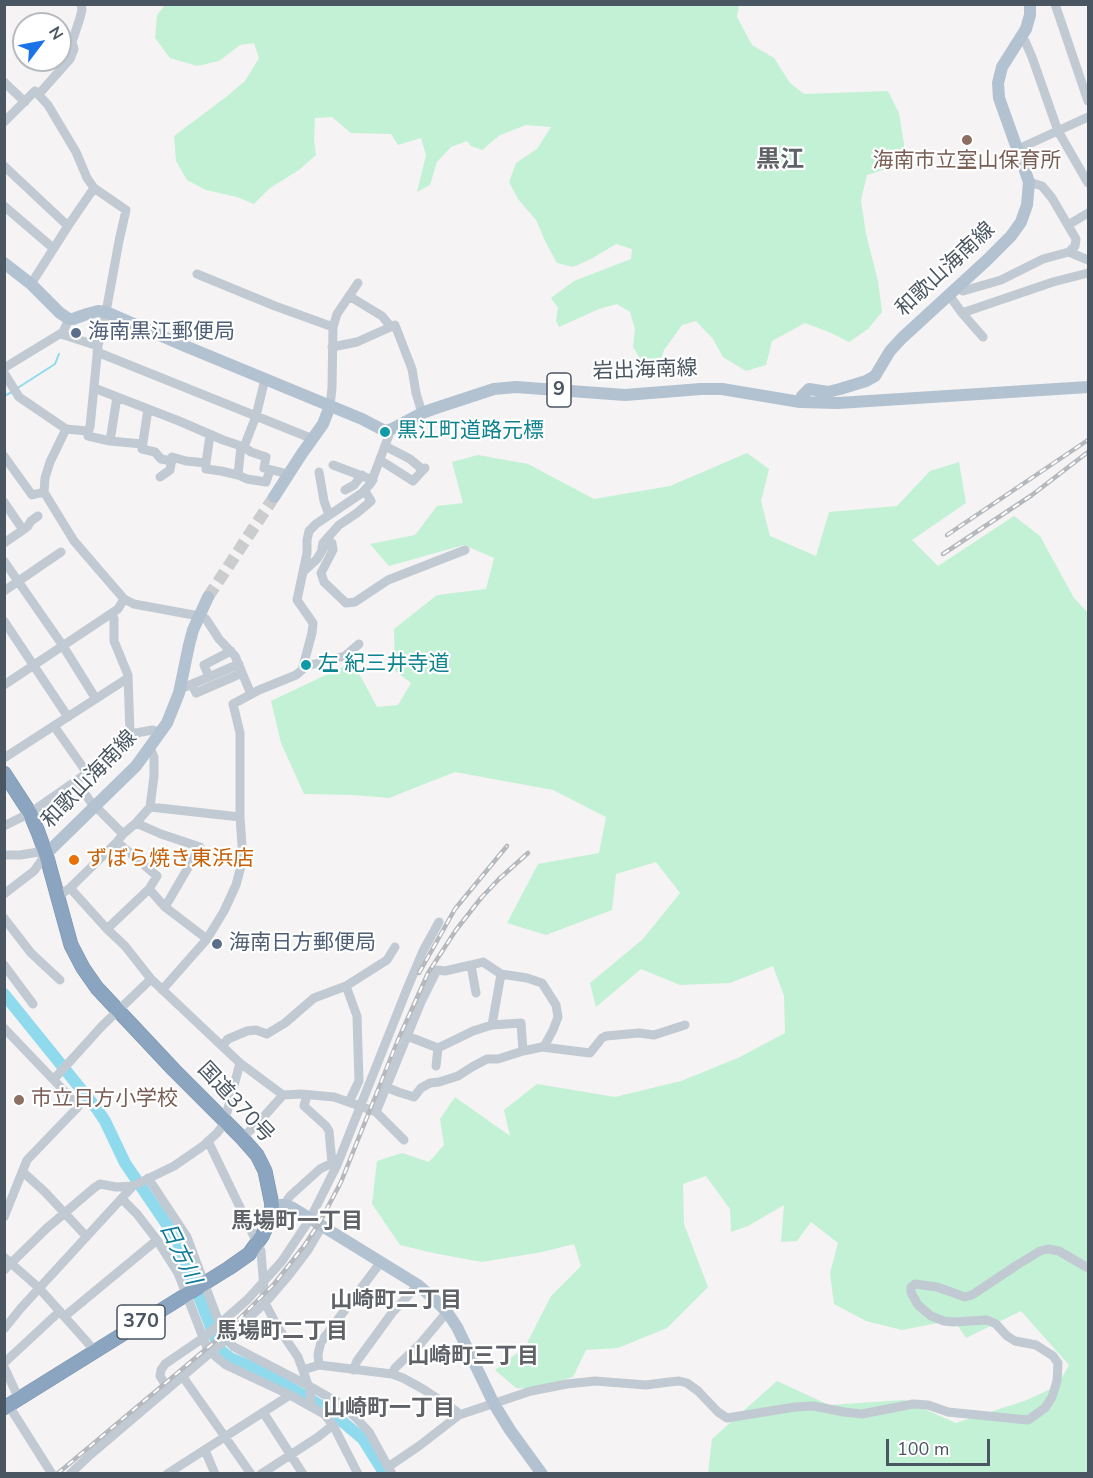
<!DOCTYPE html>
<html>
<head>
<meta charset="utf-8">
<style>
  body { margin:0 }
  #map { position:relative; width:1093px; height:1478px; overflow:hidden; background:#f5f3f3; font-family:"Nunito Sans",sans-serif }
  canvas { display:block }
  .frame { position:absolute; inset:0; border:6px solid #4a5661; pointer-events:none }
  .north { position:absolute; left:12px; top:12px; width:60px; height:60px; box-sizing:border-box; background:#fff; border:2px solid #b7bbc0; border-radius:50%; rotate:58deg; font-size:16px; font-weight:700; line-height:24px; text-align:center; color:#4a5661 }
  .north::after { content:''; display:block; margin:auto; width:21px; height:27px; background:#1a73e8; clip-path:polygon(50% 0,100% 100%,50% 72%,0 100%) }
  .scale { position:absolute; left:886px; top:1439px; width:104px; height:27px; box-sizing:border-box; border:3px solid #4a5661; border-top:0; padding-left:8px; font-size:18px; line-height:21px; white-space:nowrap; color:#4a5661; -webkit-text-stroke:4px #fff; paint-order:stroke }
</style>
</head>
<body>
<div id="map">
<canvas width="1093" height="1478"></canvas>
<div class="frame"></div>
<div class="north">N</div>
<div class="scale">100 m</div>
</div>
<script>
const ctx = document.querySelector('canvas').getContext('2d');
ctx.lineJoin = 'round';
function fill(path, color) {
  ctx.fillStyle = color;
  ctx.fill(path, 'evenodd');
}
function poly(rows) {
  const path = new Path2D();
  for (const r of rows) {
    path.moveTo(r[0], r[1]);
    for (let i = 2; i < r.length; i += 2) path.lineTo(r[i], r[i + 1]);
  }
  return path;
}
function trace(path, color, width, dash) {
  ctx.strokeStyle = color;
  ctx.lineWidth = width;
  ctx.lineCap = dash ? 'butt' : 'round';
  ctx.setLineDash(dash || []);
  ctx.stroke(path);
}
function label(font, color, halo, rows, align = 'center') {
  ctx.font = font + ' "Nunito Sans","Noto Sans JP",sans-serif';
  ctx.lineWidth = 4.5;
  ctx.setLineDash([]);
  ctx.textBaseline = 'middle';
  ctx.strokeStyle = halo;
  ctx.fillStyle = color;
  for (const [text, x, y, turn = 0] of rows) {
    ctx.save();
    ctx.translate(x, y);
    ctx.rotate((+turn || 0) * Math.PI / 180);
    ctx.textAlign = isNaN(turn) ? turn : align;
    if (halo) ctx.strokeText(text, 0, 0);
    ctx.fillText(text, 0, 0);
    ctx.restore();
  }
}
fill(poly([
  [166,4,739,5,737,17,752,45,774,58,790,83,804,94,888,91,899,113,904,144,904,158,883,170,867,175,861,200,866,234,878,281,882,312,868,329,849,342,829,332,805,323,772,341,766,365,746,371,723,357,713,339,696,321,682,325,664,350,657,370,643,363,633,347,635,329,630,312,617,304,599,309,559,327,556,321,558,308,551,298,574,281,631,259,632,249,616,244,591,259,573,267,557,263,546,243,536,220,518,199,509,182,516,163,537,149,551,127,526,125,500,135,482,150,471,146,467,141,451,147,437,162,430,185,417,192,426,155,421,138,398,145,391,134,351,133,332,117,315,118,314,139,316,155,299,170,270,188,254,204,237,197,206,190,187,180,176,161,174,136,226,97,245,81,259,58,254,43,240,45,219,61,197,66,170,58,155,38,157,15],
  [747,453,769,469,761,501,770,536,816,556,829,512,897,506,930,471,959,462,966,503,912,540,938,566,1014,516,1040,536,1074,598,1088,613,1088,1473,708,1473,712,1439,777,1381,829,1405,904,1400,956,1423,1027,1400,1057,1386,1069,1365,1021,1311,966,1338,954,1320,902,1330,866,1321,834,1304,830,1273,838,1243,811,1222,797,1241,781,1242,784,1205,748,1226,731,1232,730,1209,706,1176,683,1184,684,1224,708,1287,667,1328,618,1348,586,1350,573,1377,534,1389,516,1388,495,1370,525,1347,551,1296,581,1266,574,1244,542,1252,482,1262,433,1253,400,1245,372,1204,377,1161,402,1153,429,1162,444,1145,440,1119,455,1097,510,1136,504,1110,537,1084,615,1097,681,1081,738,1058,785,1033,784,996,773,966,730,983,680,985,641,969,596,1007,590,983,643,939,680,893,656,862,616,874,612,910,546,935,507,923,538,864,599,853,606,817,553,790,455,772,389,798,354,795,304,794,281,743,271,701,353,662,377,707,398,705,411,683,395,671,394,629,437,595,486,589,494,558,464,545,389,566,370,544,415,535,437,506,463,503,452,462,478,455,528,464,594,499,670,486]
]), '#c3f1d5');
trace(poly([
  [16,389,55,364,59,354],
  [4,396,12,392]
]), '#90daee', 2);
trace(poly([
  [4,994,97,1109,105,1121,125,1163,176,1238,220,1350,230,1358,264,1372,331,1412,363,1439,385,1474]
]), '#90daee', 12);
trace(poly([
  [208,597,274,497]
]), '#caccce', 12, [12, 6]);
const highway = poly([
  [4,773,30,813,38,832,46,854,71,945,83,968,97,988,174,1070,242,1138,257,1155,265,1171,272,1205,269,1221,262,1236,249,1254,229,1268,4,1408]
]);
trace(highway, '#7690ad', 15);
trace(poly([
  [1055,4,1088,101],
  [1021,37,1025,41,1032,57,1058,131,1088,183],
  [4,82,25,102],
  [39,94,70,59,74,49,72,42,80,18,82,10,81,4],
  [4,122,35,91,48,105,76,152,87,178,94,188,68,226,31,284],
  [1016,150,1088,117],
  [4,166,68,226],
  [4,206,53,248],
  [1068,225,1088,213],
  [1069,252,1088,260],
  [197,274,275,306,333,327],
  [956,287,963,291,1001,280,1043,259,1069,252,1075,246,1076,239,1052,198,1042,186,1029,182],
  [949,295,962,313,983,337],
  [349,296,382,316,391,327],
  [962,313,1053,282,1088,273],
  [61,334,98,346],
  [332,347,357,342,395,325,412,369,416,393,422,413],
  [97,352,313,439],
  [4,368,63,332,69,319],
  [4,373,19,397,66,429,87,431,90,427,98,346,106,312,119,241,126,210,94,188],
  [94,388,179,421,223,440,244,447,251,452,266,457,264,468,288,474],
  [330,406,332,388,333,327,337,314,358,283],
  [148,409,142,449,155,452,161,459,172,461],
  [89,429,88,436,110,441,142,444],
  [110,441,117,397],
  [385,446,410,459,423,470,425,468],
  [244,447,256,416,265,379],
  [4,456,32,495,44,492],
  [172,457,186,461,206,463,206,469,221,471,238,475,247,479,266,482,270,470],
  [380,460,413,481,423,470],
  [206,463,210,435],
  [333,465,373,480],
  [319,472,324,501,329,515],
  [238,475,241,446],
  [160,477,170,470,172,458],
  [345,490,354,485,362,475],
  [4,502,23,530,4,543],
  [23,530,28,526,31,521,38,516],
  [322,548,323,543,339,525,357,513,371,501,365,491],
  [4,561,63,646,96,699],
  [303,572,317,559,326,544,332,543,333,550,321,573,324,582,346,603,355,602,388,580,465,550],
  [4,591,61,552],
  [124,599,134,604,199,616,206,619,219,639,235,656,251,694],
  [112,613,114,619,114,641,128,675,130,734,153,730,160,734],
  [4,621,68,717],
  [303,667,345,656,359,644],
  [209,677,239,664],
  [192,684,196,693,242,673],
  [4,685,118,609,124,599,74,541,44,492,45,478,50,462,66,429],
  [181,686,185,687,209,677,204,665,231,651],
  [54,726,87,773],
  [4,758,128,678],
  [150,807,240,817],
  [136,823,150,807,154,776,154,757,150,748],
  [4,826,30,813,76,781],
  [123,834,136,823,161,834,200,847,165,907],
  [4,855,20,855,45,851],
  [70,888,117,842],
  [149,889,165,907,207,939],
  [4,894,34,871,46,854],
  [57,897,70,888,107,929,125,946,151,979,240,1063,283,1095,301,1094,334,1097,360,1106,376,1112,404,1140],
  [4,918,31,953,60,980],
  [107,929,149,889,157,876,117,842,123,834,90,801,76,781,97,766,130,734],
  [4,965,33,1004],
  [346,986,357,1016,359,1081,349,1102],
  [162,990,207,939,224,911,236,885,243,859,240,817,240,733,233,704,259,690,296,675,302,670,312,633,313,623,297,600,307,553,307,540,309,531,316,524,362,493,371,483,389,435,388,431],
  [476,993,471,965,483,962,501,974,527,978,542,983,556,1005,558,1017,553,1030,545,1045,542,1047],
  [4,1028,69,1096,78,1107,27,1160,4,1217],
  [407,1036,438,1048,473,1031,492,1025,501,974],
  [222,1046,228,1039,247,1031,256,1030,267,1034,285,1023,314,998,346,986,387,960,395,947],
  [523,1051,542,1047,590,1053,602,1038,606,1036,639,1033,654,1035,685,1025],
  [436,1066,438,1048],
  [54,1079,102,1026,151,979],
  [386,1087,398,1092,414,1097,421,1088,430,1083,439,1082,458,1076,472,1067,487,1059,498,1059,523,1051,521,1023,492,1025],
  [307,1095,304,1106,326,1126,329,1131,332,1163],
  [376,1112,421,1002,437,970,445,971,471,965],
  [242,1138,259,1122,283,1095],
  [208,1141,261,1251,265,1303,277,1326,298,1357,310,1390,311,1406],
  [23,1172,45,1192,86,1236],
  [148,1178,187,1237,220,1325],
  [122,1199,137,1214,157,1240,178,1273,208,1350,226,1365,290,1395],
  [284,1205,290,1196,320,1169,332,1163],
  [4,1257,39,1288,95,1351],
  [4,1270,47,1228,94,1188,100,1184,116,1187,133,1186],
  [65,1316,157,1240],
  [4,1329,21,1308,133,1186,174,1166,203,1146,217,1133,221,1128,227,1112,240,1063],
  [226,1339,234,1347,309,1386,339,1403,357,1419,369,1432,392,1474],
  [4,1363,60,1311],
  [319,1365,318,1354,321,1342,380,1263],
  [4,1367,19,1399],
  [303,1370,319,1365,392,1374,403,1378,423,1389,456,1411,459,1415],
  [353,1370,357,1361,392,1313,418,1285],
  [392,1374,395,1368,421,1343,447,1312],
  [183,1377,251,1474],
  [168,1389,160,1376,161,1370,165,1364,206,1336,248,1299,282,1261,310,1219,337,1165,407,989,423,951,439,922],
  [9,1406,52,1474],
  [263,1412,303,1474],
  [205,1450,215,1474],
  [388,1467,419,1446,459,1415,531,1391,567,1384,595,1381,646,1385,669,1382,679,1381,687,1383,698,1391,718,1412,727,1418,795,1407,813,1406,844,1412,862,1414,913,1404,928,1405,948,1412,1028,1420,1045,1408,1052,1397,1057,1381,1058,1363,1053,1356,1036,1345,1015,1341,1007,1336,996,1324,987,1320,953,1322,944,1321,931,1316,918,1305,911,1292,911,1287,915,1284,937,1287,965,1297,972,1295,1017,1265,1040,1251,1048,1249,1059,1251,1088,1268],
  [70,1474,90,1455,224,1341,265,1303,289,1275,308,1250,322,1226],
  [167,1474,290,1395,324,1414,333,1425,358,1474],
  [261,1474,318,1437,333,1425]
]), '#c1cad2', 9);
trace(poly([
  [4,263,31,284,60,313,69,319,73,319,87,314,98,311,106,312,185,346,362,419,385,431,392,429,422,413,436,408,494,389,516,387,625,395,701,389,722,389,800,402,838,403,1088,387],
  [800,402,802,396,809,389,828,392,840,389,866,381,875,376,890,351,902,338,987,260,1011,236,1021,222,1027,205,1029,182,999,98,998,83,1002,67,1026,29,1030,15,1030,4],
  [274,497,301,455,323,424,330,406],
  [46,854,136,766,167,723,179,693,189,645,193,630,208,597],
  [272,1205,284,1205,293,1208,418,1285,434,1299,447,1312,457,1327,494,1404,510,1430,542,1474]
]), '#b3c2d1', 12);
trace(highway, '#8ba5c1', 14);
const rail = poly([
  [947,535,1088,440],
  [943,554,1032,495,1088,452],
  [419,973,455,909,507,846],
  [57,1474,212,1344,239,1319,274,1284,304,1246,321,1220,341,1182,398,1040,428,973,456,930,481,898,499,879,528,853]
]);
trace(rail, '#b5b8bd', 4.5);
trace(rail, '#fff', 2, [7]);
for (const [x, y, r, color] of [
  [967,140,6,"#8d6e63"],
  [76,333,6,"#5c6f8a"],
  [385,432,6,"#0f9aa8"],
  [306,665,6,"#0f9aa8"],
  [74,860,6,"#e8710a"],
  [217,944,6,"#5c6f8a"],
  [19,1100,6,"#8d6e63"]
]) {
  const dot = new Path2D();
  dot.arc(x, y, r, 0, 2 * Math.PI);
  ctx.fillStyle = color;
  ctx.fill(dot);
  trace(dot, '#fff', 2);
}
for (const [x, y, w] of [
  [559,390,24],
  [141,1322,48]
]) {
  const box = new Path2D();
  box.roundRect(x - w / 2, y - 17, w, 34, 4.5);
  ctx.fillStyle = '#fff';
  ctx.fill(box);
  trace(box, '#4a5661', 1.5);
}
label('bold 20px', '#4a5661', null, [
  ["9",559,390],
  ["370",141,1322]
]);
label('21px', '#785e54', '#fff', [
  ["海南市立室山保育所",967,162],
  ["市立日方小学校",31,1100,"left"]
]);
label('21px', '#4a5661', '#fff', [
  ["和歌山海南線",946,270,-43],
  ["岩出海南線",645,371,-2],
  ["和歌山海南線",90,780,-46],
  ["国道370号",235,1103,47]
]);
label('21px', '#4e5e75', '#fff', [
  ["海南黒江郵便局",88,333],
  ["海南日方郵便局",229,944]
], 'left');
label('21px', '#0d838f', '#fff', [
  ["黒江町道路元標",397,432],
  ["左 紀三井寺道",318,665]
], 'left');
label('21px', '#c56008', '#fff', [
  ["ずぼら焼き東浜店",86,860]
], 'left');
label('bold 22px', '#5f6368', '#fff', [
  ["馬場町一丁目",297,1223],
  ["山崎町二丁目",396,1302],
  ["馬場町二丁目",282,1333],
  ["山崎町三丁目",473,1358],
  ["山崎町一丁目",389,1410]
]);
label('italic 22px', '#0c7c9b', '#fff', [
  ["日方川",179,1254,64]
]);
label('bold 24px', '#5f6368', '#fff', [
  ["黒江",780,161]
]);
</script>
</body>
</html>
